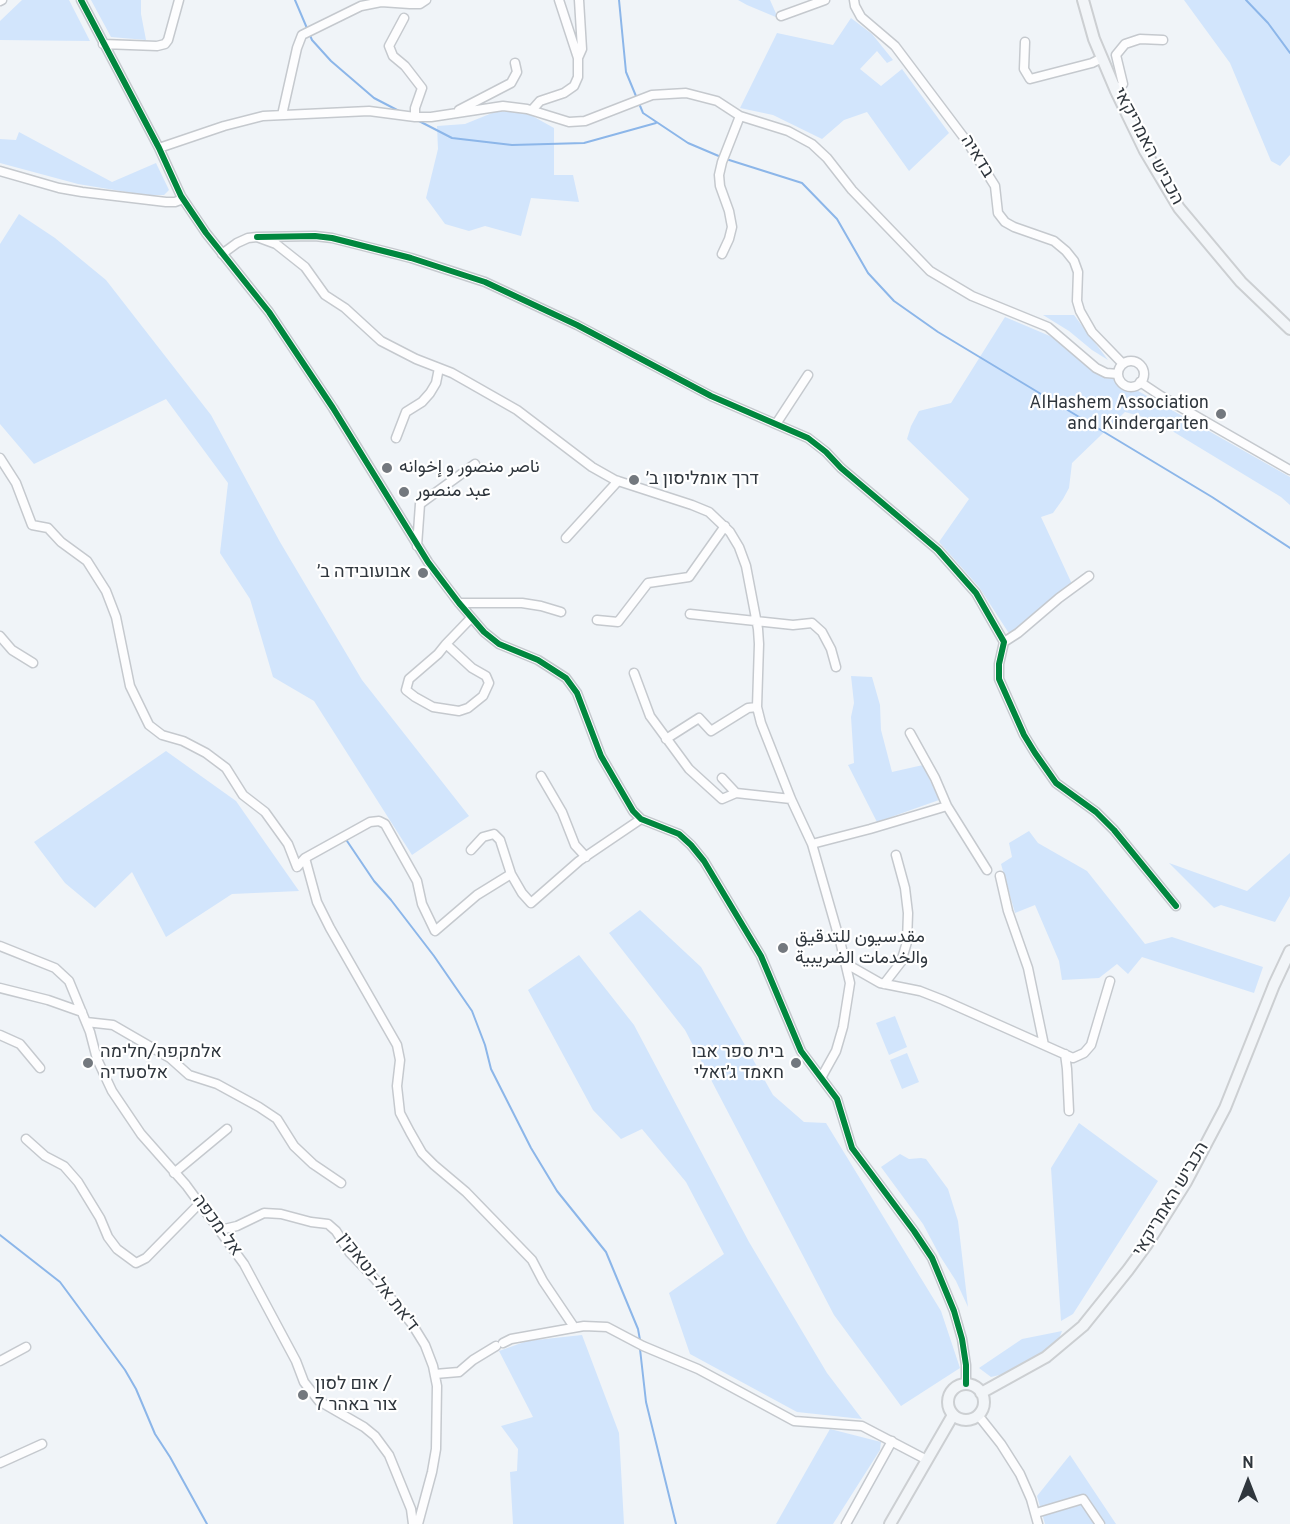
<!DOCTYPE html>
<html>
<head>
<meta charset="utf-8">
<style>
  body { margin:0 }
  #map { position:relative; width:1290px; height:1524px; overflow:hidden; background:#f0f4f8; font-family:Overpass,sans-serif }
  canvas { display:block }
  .north { position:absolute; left:1218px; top:1452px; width:60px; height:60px; -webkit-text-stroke:4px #fff; paint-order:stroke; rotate:0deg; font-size:16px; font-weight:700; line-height:24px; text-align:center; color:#2f363d }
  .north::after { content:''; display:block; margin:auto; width:21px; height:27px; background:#2f363d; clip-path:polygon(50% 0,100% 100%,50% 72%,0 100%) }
</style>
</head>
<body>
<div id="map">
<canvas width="1290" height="1524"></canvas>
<div class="north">N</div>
</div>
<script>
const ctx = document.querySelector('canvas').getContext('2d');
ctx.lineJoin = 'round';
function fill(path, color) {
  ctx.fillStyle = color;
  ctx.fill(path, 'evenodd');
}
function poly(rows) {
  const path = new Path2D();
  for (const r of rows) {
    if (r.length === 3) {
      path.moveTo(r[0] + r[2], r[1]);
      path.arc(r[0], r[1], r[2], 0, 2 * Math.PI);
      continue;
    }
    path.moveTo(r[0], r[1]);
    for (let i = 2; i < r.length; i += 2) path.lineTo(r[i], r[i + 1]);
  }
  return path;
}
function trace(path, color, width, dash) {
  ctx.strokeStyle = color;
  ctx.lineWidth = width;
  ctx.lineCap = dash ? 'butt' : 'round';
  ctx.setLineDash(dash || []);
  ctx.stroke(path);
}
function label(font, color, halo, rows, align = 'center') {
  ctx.font = font + ' Overpass,Vazirmatn,Heebo,sans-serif';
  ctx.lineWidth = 4.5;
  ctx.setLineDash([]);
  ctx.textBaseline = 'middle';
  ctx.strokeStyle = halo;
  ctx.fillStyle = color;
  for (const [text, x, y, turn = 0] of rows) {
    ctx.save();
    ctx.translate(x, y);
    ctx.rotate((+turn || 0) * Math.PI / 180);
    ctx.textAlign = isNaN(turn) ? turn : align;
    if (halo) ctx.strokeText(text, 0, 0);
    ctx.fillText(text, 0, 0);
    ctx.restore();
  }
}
fill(poly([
  [22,0,69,0,90,41,0,40,0,21],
  [91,0,141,0,141,14,146,40,111,37],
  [738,0,770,0,778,18,747,5],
  [1184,0,1290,0,1290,155,1280,166,1271,161,1230,63],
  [851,18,872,34,893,60,887,63,877,51,860,69,881,86,902,69,949,133,909,171,867,112,844,120,822,139,773,115,740,108,777,33,833,45],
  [497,111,527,113,554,128,554,175,573,175,579,202,531,198,521,236,485,226,469,231,445,224,426,198,438,149,437,126,465,124],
  [19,132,112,182,156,163,169,190,164,195,145,195,78,184,0,163,0,139,16,140],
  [19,214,55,238,106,280,211,415,280,542,362,680,469,816,412,855,314,701,273,677,250,599,220,553,228,483,166,399,34,464,0,424,0,244],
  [1043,315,1074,315,1108,360,1092,350,1069,331],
  [1005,317,1057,339,1124,383,1290,477,1290,505,1281,497,1154,420,1125,412,1072,463,1069,488,1063,499,1053,513,1041,517,1072,584,1010,635,979,587,939,542,969,499,907,439,911,426,919,411,951,403],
  [851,676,872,677,880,705,881,730,892,772,923,765,939,800,877,822,848,765,854,763,851,717,854,703],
  [166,751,236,801,299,891,232,894,166,937,132,872,95,908,65,883,34,842],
  [1029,831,1038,843,1087,871,1145,944,1172,937,1263,967,1254,993,1142,957,1128,974,1117,964,1099,978,1062,980,1059,961,1035,905,1015,913,1001,864,1012,857,1009,843],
  [1290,853,1290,896,1275,922,1221,905,1214,908,1169,863,1247,891],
  [640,910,701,967,773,1095,804,1122,826,1123,941,1311,960,1368,901,1406,834,1315,685,1030,609,933],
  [579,955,634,1025,749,1242,827,1373,862,1419,797,1412,690,1354,669,1293,724,1254,686,1182,642,1129,621,1139,593,1110,528,990],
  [895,1016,907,1047,889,1055,876,1023],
  [907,1053,919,1082,902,1089,890,1060],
  [1079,1123,1158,1181,1073,1314,1061,1321,1051,1168],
  [900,1154,909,1159,921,1158,926,1159,948,1189,958,1221,968,1307,956,1281,940,1256,923,1224,881,1167],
  [1062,1331,1050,1363,991,1377,979,1368,1022,1339],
  [582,1335,619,1433,624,1524,513,1524,510,1472,517,1471,518,1449,501,1426,533,1417,499,1351,527,1341],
  [830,1429,881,1442,880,1450,833,1524,776,1524],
  [1070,1455,1116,1524,1045,1524,1037,1496]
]), '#d2e5fc');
trace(poly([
  [295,0,312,40,331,61,374,98,401,112],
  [619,0,626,72,643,113,688,143,721,157],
  [1246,0,1268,23,1290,53],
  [417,120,452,138,512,145,584,143,656,123],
  [726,159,802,183,837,219,868,273,894,301,938,332,1212,497,1290,548],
  [345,838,374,881,391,900,434,956,472,1011,485,1045,491,1069,531,1148,557,1191,606,1252,638,1329,640,1340],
  [0,1235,60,1282,125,1370,136,1389,155,1434,170,1457,207,1524],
  [640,1349,646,1402,676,1524]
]), '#8cb6e9', 2);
const minor = poly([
  [81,0,159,148,181,196,206,233,269,312,333,408,428,562,459,603,484,632,499,644,538,660,566,678,577,693,601,756,633,811,641,819,679,834,691,845,704,861,761,956,801,1051,837,1099,852,1148,914,1231,932,1258,954,1311,962,1339,966,1365,966,1384],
  [854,0,855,6,861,17,895,46,968,143,995,186,998,213,1005,222,1014,227,1054,241,1066,251,1074,261,1078,272,1077,301,1080,311,1092,332,1123,364],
  [0,1,2,0],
  [781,16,825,0],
  [404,18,389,46,393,56,405,66,422,88,415,108,415,117],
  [1025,42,1024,69,1030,79,1092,63,1102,58],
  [103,44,157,46,165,44,168,40,179,0],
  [578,58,582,49,579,0],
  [1116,91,1123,84,1116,55,1125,44,1140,39,1163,40],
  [459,110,511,83,517,72,515,63],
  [532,110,540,101,564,93,574,86,578,77,578,58,559,0],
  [282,115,297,48,302,35,361,6,381,2,410,4,420,4,426,0],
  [159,148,224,126,263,116,369,111,415,117,431,117,503,106,527,109,569,122,585,121,652,95,686,93,717,101,740,116,788,131,812,144,827,158,852,190,930,271,972,296,1048,327,1096,368,1106,373,1118,374],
  [0,171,59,188,82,192,166,202,175,202,183,199],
  [257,237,315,236,332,238,411,258,485,282,577,325,711,396,808,438,826,452,841,468,938,550,976,593,1004,642,999,664,999,679,1024,735,1035,753,1056,783,1096,812,1114,830,1176,906],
  [222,254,237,243,248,238,257,237,276,244,305,267,325,295,345,308,381,341,416,359,452,373,517,410,592,467,615,480,692,505,709,512,730,532,739,547,746,566,758,629,759,644,757,707,761,723,791,799,812,844,841,945,850,983,843,1027,836,1051,821,1078],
  [722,254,729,239,732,227,729,211,720,186,719,175,722,162,740,116],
  [1131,374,13],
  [1140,382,1161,396,1290,470],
  [776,424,808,375],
  [396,438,406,412,422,402,430,393,436,383,439,368],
  [0,458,16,483,32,525,48,528,61,542,87,561,106,591,116,617,130,686,149,725,162,735,183,741,206,753,226,768,243,795,265,812,288,844,297,867,305,858],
  [566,538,618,481],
  [417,546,420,504,475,464],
  [459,603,522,603,541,606,561,612],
  [690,614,793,625,812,623,822,632,831,649,836,667],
  [597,620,618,622,648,583,689,577,725,526],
  [0,636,12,650,33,663],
  [1004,642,1018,633,1059,598,1089,576],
  [446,644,438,654,409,679,406,690,415,697,433,707,459,711,468,708,483,696,489,683,486,676,472,668,446,644,471,618],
  [634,673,650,716,689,769,722,799,736,793],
  [666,739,699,718,711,731,748,708,757,707],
  [541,776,562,812,575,845,586,857],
  [722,778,736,793,791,799],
  [947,806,987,870],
  [812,844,870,829,947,806,935,778,910,733],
  [471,850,483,837,494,834,500,840,511,874,522,893,531,903,579,861,641,819],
  [511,874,477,895,435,931,422,904,417,881,385,824,379,821,370,822,305,858,317,902,330,928,397,1045,400,1060,397,1086,400,1113,410,1132,422,1153,434,1165,466,1192,532,1260,543,1281,574,1327],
  [1000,876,1008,911,1028,968,1044,1045],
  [0,946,55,968,69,981,90,1032,97,1059,112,1091,141,1134,186,1185,244,1264,296,1361,304,1382,319,1401,364,1427,375,1436,389,1455,411,1509,413,1524],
  [845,963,880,983,920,991,943,1000,1073,1058,1084,1053,1091,1045,1110,981],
  [884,984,901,962,907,942,908,913,905,888,896,855],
  [0,988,48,1000,82,1012],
  [86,1022,113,1025,170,1058,189,1075,217,1084,259,1107,277,1119,294,1146,313,1164,341,1183],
  [0,1035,20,1044,40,1068],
  [1065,1054,1067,1069,1069,1111],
  [26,1139,45,1156,64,1166,78,1182,100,1218,108,1237,117,1249,136,1263,146,1258,200,1203],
  [174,1173,227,1129],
  [220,1230,237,1226,264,1213,281,1214,311,1222,328,1224,336,1231,350,1253,375,1279,412,1324,425,1345,433,1366,437,1386,436,1449,432,1472,418,1524],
  [503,1343,511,1339,584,1326,607,1327,643,1346,698,1369,794,1421,862,1426,927,1460],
  [0,1361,26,1347],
  [435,1374,459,1372,473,1360,496,1346],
  [978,1415,1001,1444,1020,1474,1031,1499,1038,1524],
  [0,1463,42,1444],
  [1036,1513,1083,1499,1100,1524],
  [846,1524,892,1441]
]);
const major = poly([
  [1083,0,1094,39,1116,91,1145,151,1179,208,1241,282,1290,329],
  [966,1402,18],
  [981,1393,1046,1357,1083,1326,1128,1270,1147,1244,1186,1182,1225,1108,1274,985,1290,951],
  [890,1524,953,1415]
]);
trace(minor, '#c5c9ce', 11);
trace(major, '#cccfd2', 14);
trace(minor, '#fdfdfe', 8);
trace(major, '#f2f5f8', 10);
trace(poly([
  [81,0,159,148,181,196,206,233,269,312,333,408,428,562,459,603,484,632,499,644,538,660,566,678,577,693,601,756,633,811,641,819,679,834,691,845,704,861,761,956,801,1051,837,1099,852,1148,914,1231,932,1258,954,1311,962,1339,966,1365,966,1384],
  [257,237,315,236,332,238,411,258,485,282,577,325,711,396,808,438,826,452,841,468,938,550,976,593,1004,642,999,664,999,679,1024,735,1035,753,1056,783,1096,812,1114,830,1176,906]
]), '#00873e', 6);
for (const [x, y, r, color] of [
  [1221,414,6,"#73787e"],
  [387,468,6,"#73787e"],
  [634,480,6,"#73787e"],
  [404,492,6,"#73787e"],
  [423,573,6,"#73787e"],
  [783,948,6,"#73787e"],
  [88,1063,6,"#73787e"],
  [796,1063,6,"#73787e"],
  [303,1395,6,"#73787e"]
]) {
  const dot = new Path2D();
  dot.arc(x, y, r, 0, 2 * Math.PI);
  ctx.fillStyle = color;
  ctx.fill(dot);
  trace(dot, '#fff', 2);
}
label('18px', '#2f363d', '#fff', [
  ["הכביש האמריקאי",1147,147,62],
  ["בדאיה",976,157,58],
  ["הכביש האמריקאי",1172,1200,-59],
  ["אל-מכפה",216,1226,54],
  ["ד'את אל-נטאקין",377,1283,52]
]);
label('18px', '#2f363d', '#fff', [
  ["AlHashem Association",1209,404,"right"],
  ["and Kindergarten",1209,425,"right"],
  ["ناصر منصور و إخوانه",399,468],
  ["דרך אומליסון ב׳",646,480],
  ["عبد منصور",416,492],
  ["אבועובידה ב׳",411,573,"right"],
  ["مقدسيون للتدقيق",795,938],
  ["والخدمات الضريبية",795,959],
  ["אלמקפה/חלימה",100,1053],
  ["אלסעדיה",100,1074],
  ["בית ספר אבו",784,1053,"right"],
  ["חאמד ג׳זאלי",784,1074,"right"],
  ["אום לסון /",315,1385],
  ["צור באהר 7",315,1406]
], 'left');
</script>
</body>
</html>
